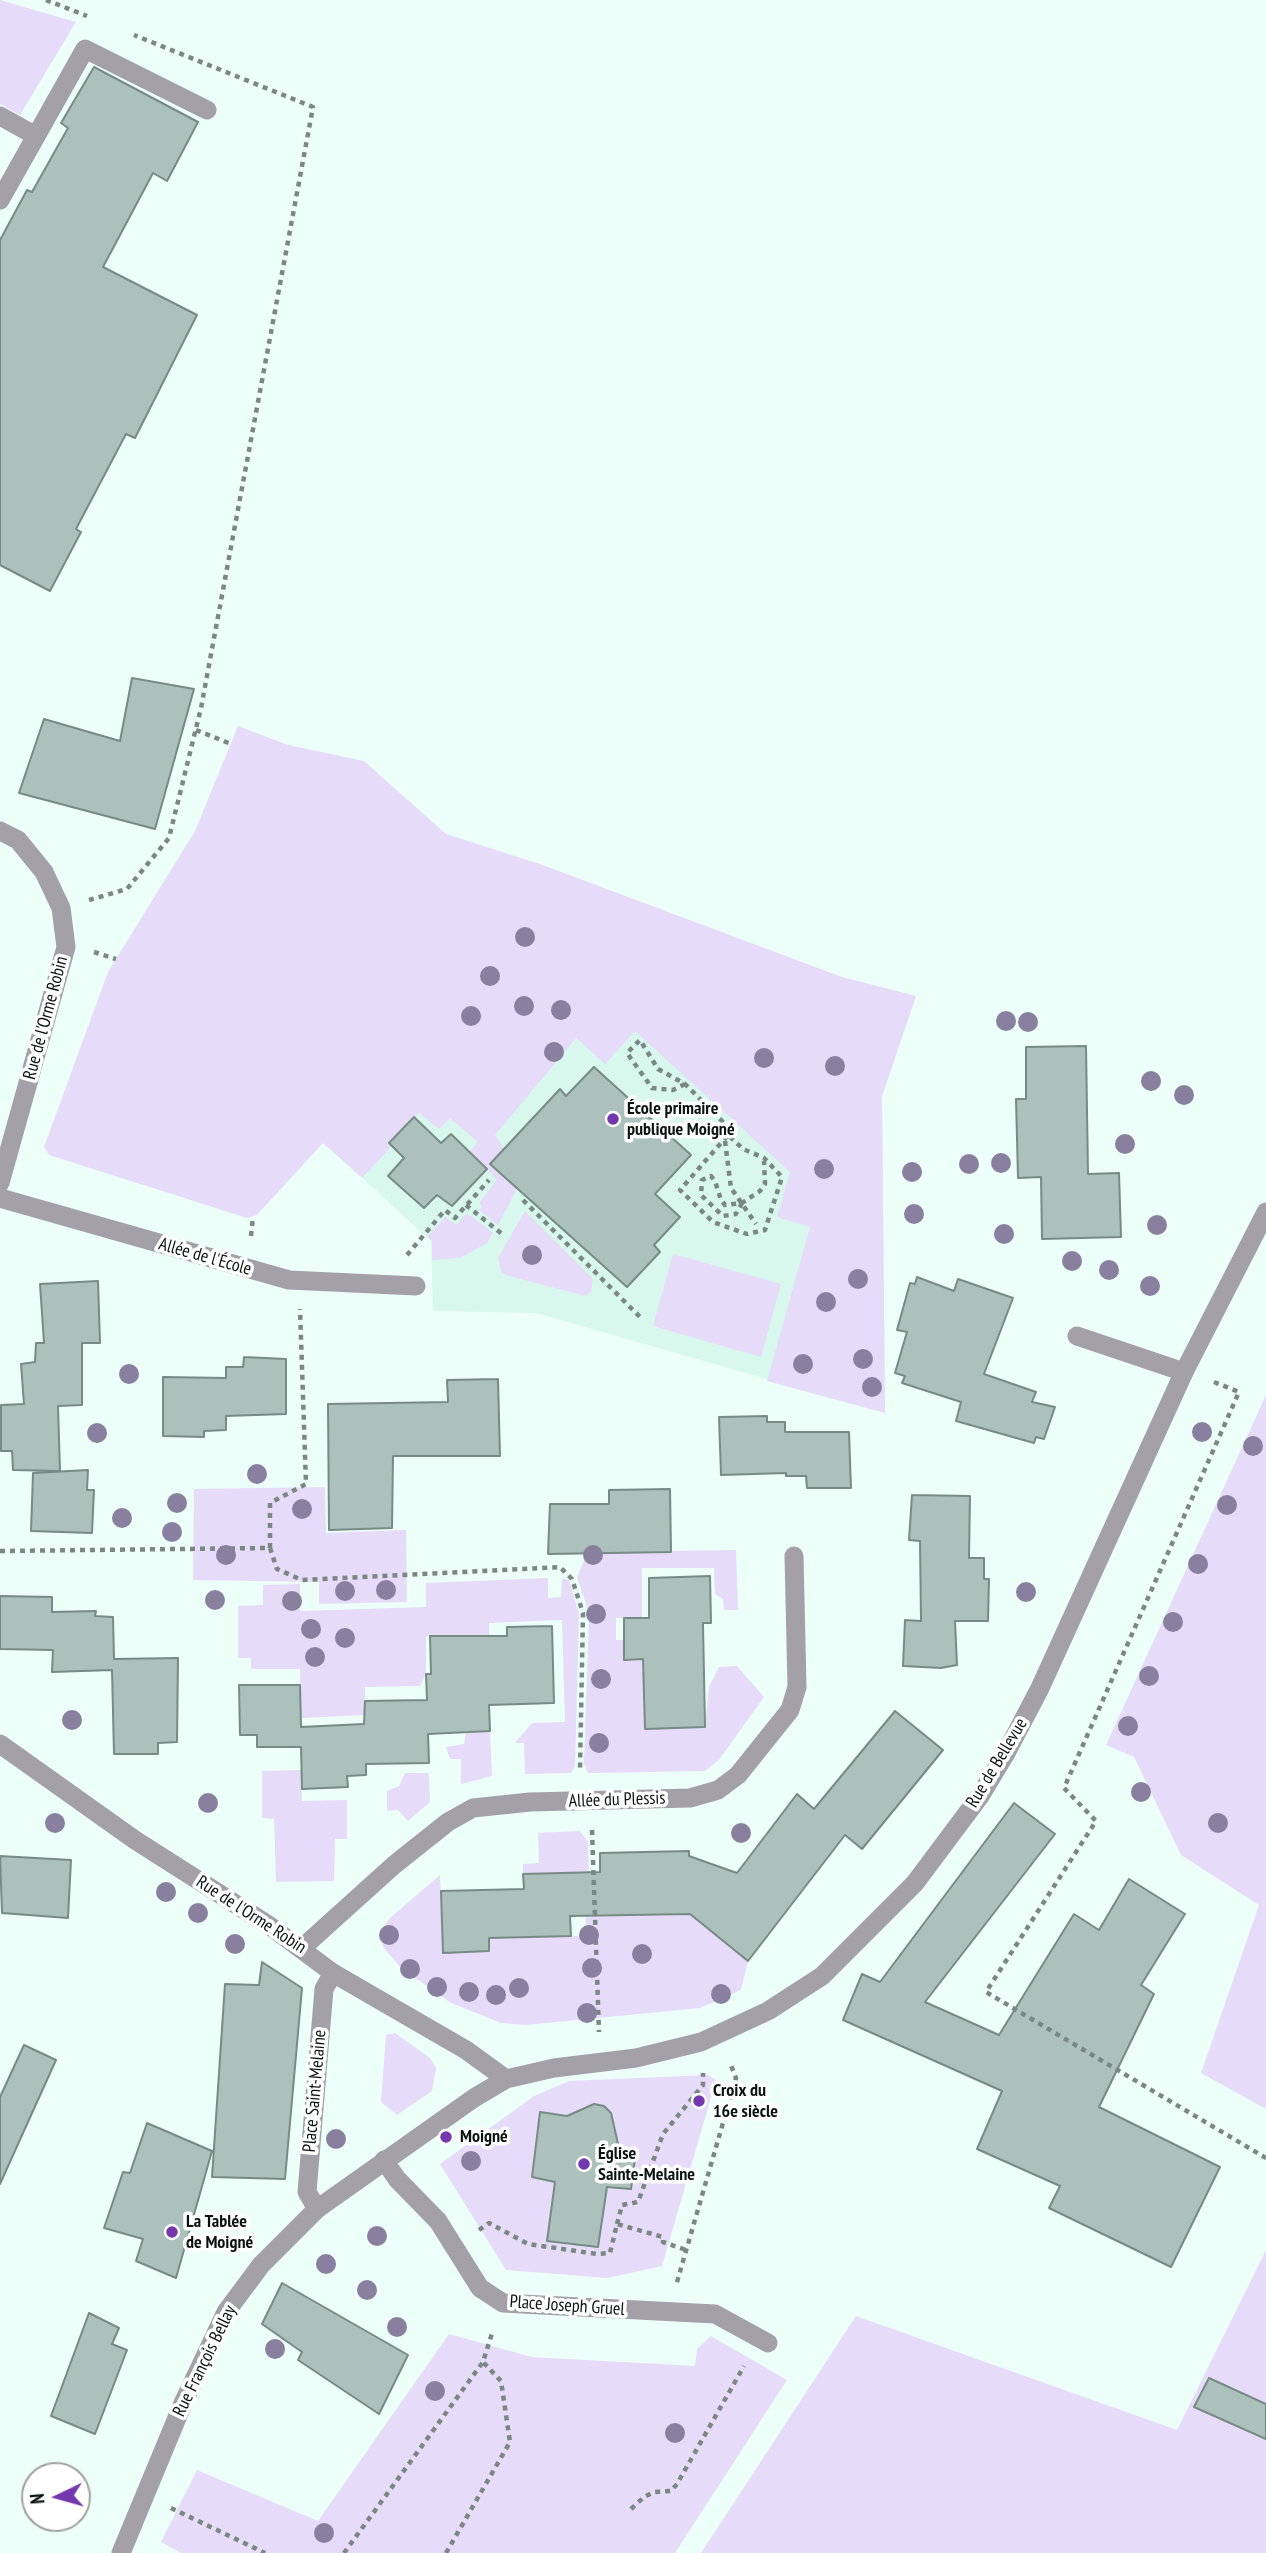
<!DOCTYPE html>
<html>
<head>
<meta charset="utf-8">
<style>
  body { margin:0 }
  #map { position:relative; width:1266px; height:2553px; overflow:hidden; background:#edfff9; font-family:"PT Sans Narrow",sans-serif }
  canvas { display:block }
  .north { position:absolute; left:21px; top:2462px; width:70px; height:70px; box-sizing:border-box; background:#fff; border:2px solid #9da1a0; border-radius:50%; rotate:265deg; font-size:19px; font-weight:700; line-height:28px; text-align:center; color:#0b1311 }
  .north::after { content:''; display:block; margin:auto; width:24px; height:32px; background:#7438ae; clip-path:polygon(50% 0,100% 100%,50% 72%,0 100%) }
</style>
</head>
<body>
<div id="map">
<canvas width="1266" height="2553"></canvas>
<div class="north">N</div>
</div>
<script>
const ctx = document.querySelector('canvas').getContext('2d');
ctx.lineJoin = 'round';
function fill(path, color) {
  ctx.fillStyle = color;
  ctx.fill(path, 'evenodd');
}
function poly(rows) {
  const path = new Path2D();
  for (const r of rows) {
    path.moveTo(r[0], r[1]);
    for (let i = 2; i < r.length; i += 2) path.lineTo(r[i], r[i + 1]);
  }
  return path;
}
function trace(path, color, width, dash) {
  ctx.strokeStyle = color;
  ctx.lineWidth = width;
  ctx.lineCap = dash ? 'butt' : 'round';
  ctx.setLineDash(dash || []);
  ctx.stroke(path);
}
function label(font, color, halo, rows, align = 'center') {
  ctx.font = font + ' "PT Sans Narrow",sans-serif';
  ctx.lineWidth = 7;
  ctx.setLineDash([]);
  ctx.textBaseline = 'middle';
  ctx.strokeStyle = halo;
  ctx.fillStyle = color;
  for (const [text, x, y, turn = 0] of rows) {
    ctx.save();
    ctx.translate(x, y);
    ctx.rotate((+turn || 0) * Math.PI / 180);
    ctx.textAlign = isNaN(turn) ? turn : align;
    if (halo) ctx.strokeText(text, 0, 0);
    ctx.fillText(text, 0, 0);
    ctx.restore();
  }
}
fill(poly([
  [842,977,916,996,882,1096,885,1413,536,1313,433,1311,431,1241,324,1143,435,1019]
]), '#d8f8ee');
fill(poly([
  [0,0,76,22,20,115,0,104],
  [238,726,288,745,364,761,446,834,540,864,842,977,916,996,882,1096,885,1413,767,1381,810,1227,777,1217,790,1172,635,1031,605,1064,576,1038,495,1135,523,1177,498,1225,479,1210,482,1206,479,1203,497,1180,470,1152,478,1142,450,1118,439,1129,419,1113,389,1142,392,1146,362,1178,323,1143,257,1215,247,1218,49,1155,44,1147,108,972,195,831],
  [525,1211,593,1279,591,1291,586,1296,505,1275,501,1271,498,1258],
  [467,1213,493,1233,487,1243,460,1258,432,1260,432,1241,427,1237,445,1217,456,1225],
  [673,1254,781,1284,761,1357,653,1326],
  [1266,1395,1266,2109,1201,2073,1259,1905,1181,1855,1134,1757,1106,1745],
  [325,1487,326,1533,406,1530,407,1602,319,1604,319,1582,193,1580,194,1489],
  [736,1550,738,1610,724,1610,723,1599,715,1594,714,1568,642,1568,642,1618,616,1618,616,1640,624,1640,624,1660,643,1659,645,1729,705,1727,709,1687,719,1667,737,1666,764,1697,719,1760,705,1771,588,1773,584,1764,589,1613,577,1577,588,1552],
  [548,1578,548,1598,561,1597,562,1578,569,1580,579,1614,575,1766,571,1773,525,1774,524,1743,515,1743,532,1723,565,1722,562,1620,489,1623,489,1646,448,1636,426,1636,426,1674,420,1686,365,1687,365,1715,301,1718,300,1669,251,1669,251,1658,238,1658,238,1606,263,1605,263,1585,300,1584,300,1611,426,1607,426,1583],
  [490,1731,492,1776,461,1784,461,1759,450,1759,446,1747,464,1744,466,1732],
  [301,1770,302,1801,347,1800,347,1839,335,1839,334,1881,276,1882,274,1819,262,1818,262,1771],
  [405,1773,429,1773,430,1802,408,1821,398,1810,387,1811,387,1791,399,1786],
  [580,1831,588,1842,589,1874,523,1874,523,1864,539,1863,538,1833],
  [440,1875,443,1953,489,1951,489,1935,586,1936,586,1916,689,1914,748,1961,741,1990,700,2008,526,2025,501,2023,451,2003,401,1968,383,1947,381,1930,390,1918],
  [395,2033,430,2058,436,2068,432,2091,397,2115,381,2102,386,2035],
  [708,2075,716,2080,662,2266,608,2278,506,2270,440,2164,534,2096,569,2081],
  [1266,2250,1266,2553,701,2553,856,2316,1177,2430],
  [449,2334,532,2357,695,2366,697,2349,711,2336,787,2380,675,2553,181,2553,161,2542,197,2470,318,2521]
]), '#e6dbf8');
const building = poly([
  [94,67,198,122,167,181,153,173,103,267,197,315,135,438,126,434,76,529,81,532,50,591,0,565,0,240,27,190,32,192,68,128,61,123,94,67],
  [132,678,194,689,155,829,19,793,44,719,120,741,132,678],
  [1086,1046,1088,1174,1119,1173,1121,1237,1042,1239,1041,1177,1018,1178,1016,1099,1026,1099,1026,1047,1086,1046],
  [594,1067,691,1155,655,1194,680,1217,654,1245,660,1252,627,1287,490,1164,560,1089,566,1096,594,1067],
  [414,1117,441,1143,451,1134,487,1169,452,1206,437,1195,424,1208,388,1176,404,1158,389,1143,414,1117],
  [917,1277,954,1291,958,1279,1013,1298,984,1374,1036,1392,1032,1402,1055,1407,1044,1439,1036,1437,1034,1443,956,1421,961,1402,902,1383,905,1376,895,1373,907,1332,897,1330,910,1283,915,1284,917,1277],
  [98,1281,100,1343,82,1343,82,1405,58,1406,60,1471,13,1470,12,1451,1,1451,1,1405,24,1404,21,1364,35,1362,36,1343,44,1343,40,1284,98,1281],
  [244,1357,286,1359,286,1414,226,1416,226,1430,204,1431,204,1437,163,1436,163,1377,226,1378,226,1367,243,1367,244,1357],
  [498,1379,500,1456,393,1456,392,1528,329,1530,328,1404,448,1402,447,1380,498,1379],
  [767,1416,767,1422,785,1422,785,1432,849,1432,851,1488,807,1488,806,1476,786,1476,786,1473,721,1475,719,1417,767,1416],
  [88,1470,87,1490,94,1490,92,1533,31,1531,33,1473,88,1470],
  [670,1489,671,1552,548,1554,550,1504,609,1504,609,1490,670,1489],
  [912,1495,970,1496,969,1558,984,1558,984,1579,989,1579,988,1621,955,1621,957,1665,941,1668,903,1666,905,1620,921,1621,920,1541,909,1540,912,1495],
  [710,1576,711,1623,703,1623,705,1727,645,1729,643,1659,624,1660,624,1618,649,1618,649,1578,710,1576],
  [0,1596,52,1597,52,1612,96,1611,95,1616,113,1617,114,1659,178,1658,177,1742,158,1743,158,1754,114,1754,112,1670,52,1672,53,1650,0,1649,0,1596],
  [552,1626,554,1703,489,1705,490,1731,428,1734,429,1763,366,1764,366,1775,347,1776,348,1787,302,1789,301,1747,257,1747,257,1735,240,1735,239,1685,300,1685,301,1727,364,1724,365,1701,427,1700,426,1674,431,1674,430,1636,507,1636,507,1627,552,1626],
  [895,1711,943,1750,862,1849,845,1835,748,1961,690,1914,570,1916,571,1936,489,1938,489,1951,443,1953,441,1891,524,1889,523,1874,600,1872,600,1853,689,1851,689,1856,737,1873,797,1794,814,1809,895,1711],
  [1014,1803,1055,1834,925,2002,999,2035,1074,1914,1099,1930,1129,1879,1185,1914,1141,1985,1154,1994,1099,2107,1220,2167,1171,2267,1049,2208,1060,2186,977,2149,1002,2091,843,2020,862,1974,880,1982,1014,1803],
  [0,1856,71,1860,68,1918,2,1913,0,1856],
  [262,1962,302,1988,285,2179,212,2177,225,1984,259,1985,262,1962],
  [24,2045,56,2060,0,2184,0,2097,24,2045],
  [594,2104,604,2106,611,2113,619,2148,636,2151,631,2189,607,2187,598,2247,547,2241,555,2182,532,2177,540,2112,567,2116,594,2104],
  [147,2123,212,2151,176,2278,136,2261,143,2239,104,2228,123,2172,130,2173,147,2123],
  [282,2283,408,2355,379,2414,298,2360,302,2352,262,2324,282,2283],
  [89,2313,119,2328,112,2344,127,2350,95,2434,51,2416,89,2313],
  [1209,2378,1266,2404,1266,2439,1194,2407,1209,2378]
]);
fill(building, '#acc1bb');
trace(building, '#768b84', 2);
trace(poly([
  [46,0,87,16],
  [196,730,231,744],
  [89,900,127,889,169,838,201,708,313,107,134,35],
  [94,952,116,959],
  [685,1084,673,1090,652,1088,627,1053,640,1040,658,1069,685,1084,724,1123,728,1135,680,1190,713,1222,747,1234,765,1230,782,1177,764,1158,743,1149,728,1135],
  [725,1141,731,1188,756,1224],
  [523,1200,641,1318],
  [742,1203,736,1214,723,1216,701,1195,702,1180,711,1176,715,1181,721,1200,725,1205,742,1203,760,1191,765,1184,764,1161],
  [466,1205,502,1234],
  [251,1236,253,1217],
  [407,1255,445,1210,455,1218,489,1180],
  [1214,1382,1239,1392,1064,1788,1096,1821,986,1992,1266,2158],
  [270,1548,270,1503,306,1484,300,1309],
  [0,1551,270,1548,277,1569,302,1580,560,1567,572,1579,583,1613,580,1769],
  [592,1830,599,2032],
  [617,2224,622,2205,638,2202,663,2134,703,2085,703,2073],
  [479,2230,489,2223,528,2244,597,2254,610,2253,617,2224,663,2237,663,2242,686,2250],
  [677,2282,736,2078,730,2063],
  [171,2508,265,2553],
  [631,2509,644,2497,654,2492,671,2491,677,2484,744,2366],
  [344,2553,483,2362,493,2330],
  [446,2553,510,2442,501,2381,483,2362]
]), '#7a8783', 4.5, [5, 5]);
trace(poly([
  [0,116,36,136],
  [0,200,85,49,207,110],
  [1077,1336,1184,1372],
  [317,2209,307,2192,324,1989,333,1973]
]), '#a3a0a8', 19);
trace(poly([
  [0,831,18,840,44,872,61,908,66,947,0,1183],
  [0,1198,289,1280,416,1286],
  [0,1744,135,1840,270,1926,333,1973,466,2050,506,2079],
  [302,1948,394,1865,448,1822,473,1808,530,1802,690,1798,718,1790,738,1775,790,1710,797,1687,794,1556],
  [384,2160,397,2179,438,2221,480,2288,503,2303,715,2314,768,2343]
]), '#a3a0a8', 19);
trace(poly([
  [121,2553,184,2401,226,2312,261,2265,317,2209,474,2098,506,2079,554,2068,636,2058,701,2042,768,2011,822,1976,915,1883,980,1796,1006,1753,1040,1688,1184,1372,1266,1212]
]), '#a3a0a8', 19);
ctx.fillStyle = '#8980a0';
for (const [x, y] of [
  [525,937],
  [490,976],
  [524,1006],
  [561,1010],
  [471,1016],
  [1006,1021],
  [1028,1022],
  [554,1052],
  [764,1058],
  [835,1066],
  [1151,1081],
  [1184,1095],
  [1125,1144],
  [1001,1163],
  [969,1164],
  [824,1169],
  [912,1172],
  [914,1214],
  [1157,1225],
  [1004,1234],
  [532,1255],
  [1072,1261],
  [1109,1270],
  [858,1279],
  [1150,1286],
  [826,1302],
  [863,1359],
  [803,1364],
  [129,1374],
  [872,1387],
  [1202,1432],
  [97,1433],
  [1253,1446],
  [257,1474],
  [177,1503],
  [1227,1505],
  [302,1509],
  [122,1518],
  [172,1532],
  [226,1555],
  [593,1555],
  [1198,1564],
  [386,1590],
  [345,1591],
  [1026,1592],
  [215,1600],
  [292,1601],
  [596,1614],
  [1173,1622],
  [311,1629],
  [345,1638],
  [315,1657],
  [1149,1676],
  [601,1679],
  [72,1720],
  [1128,1726],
  [599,1743],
  [1141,1792],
  [208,1803],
  [55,1823],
  [1218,1823],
  [741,1833],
  [166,1892],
  [198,1913],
  [389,1935],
  [589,1935],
  [235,1944],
  [642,1954],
  [592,1968],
  [410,1969],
  [437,1987],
  [519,1988],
  [469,1992],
  [721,1994],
  [496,1995],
  [587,2013],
  [336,2139],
  [471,2161],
  [377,2236],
  [326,2264],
  [367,2290],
  [397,2327],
  [275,2349],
  [435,2391],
  [675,2433],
  [324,2533]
]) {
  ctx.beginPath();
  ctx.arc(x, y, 10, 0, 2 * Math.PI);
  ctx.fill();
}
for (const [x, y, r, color] of [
  [613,1119,7,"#7438ae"],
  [699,2101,7,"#7438ae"],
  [446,2137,7,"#7438ae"],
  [584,2164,7,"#7438ae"],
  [172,2232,7,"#7438ae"]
]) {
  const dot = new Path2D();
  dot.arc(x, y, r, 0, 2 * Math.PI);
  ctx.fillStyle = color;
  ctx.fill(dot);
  trace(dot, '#fff', 2.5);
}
label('18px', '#0b1311', '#fff', [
  ["Rue de l'Orme Robin",46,1018,-75],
  ["Allée de l'École",205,1257,16],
  ["Rue de Bellevue",997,1763,-59],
  ["Allée du Plessis",617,1800,-2],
  ["Rue de l'Orme Robin",251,1915,33],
  ["Place Saint-Melaine",315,2091,-85],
  ["Place Joseph Gruel",567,2306,4],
  ["Rue François Bellay",205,2361,-64]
]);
label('bold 18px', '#0b1311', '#fff', [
  ["École primaire",627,1109],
  ["publique Moigné",627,1130],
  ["Croix du",713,2091],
  ["16e siècle",713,2112],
  ["Moigné",460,2137],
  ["Église",598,2154],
  ["Sainte-Melaine",598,2175],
  ["La Tablée",186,2222],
  ["de Moigné",186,2243]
], 'left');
</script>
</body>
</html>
